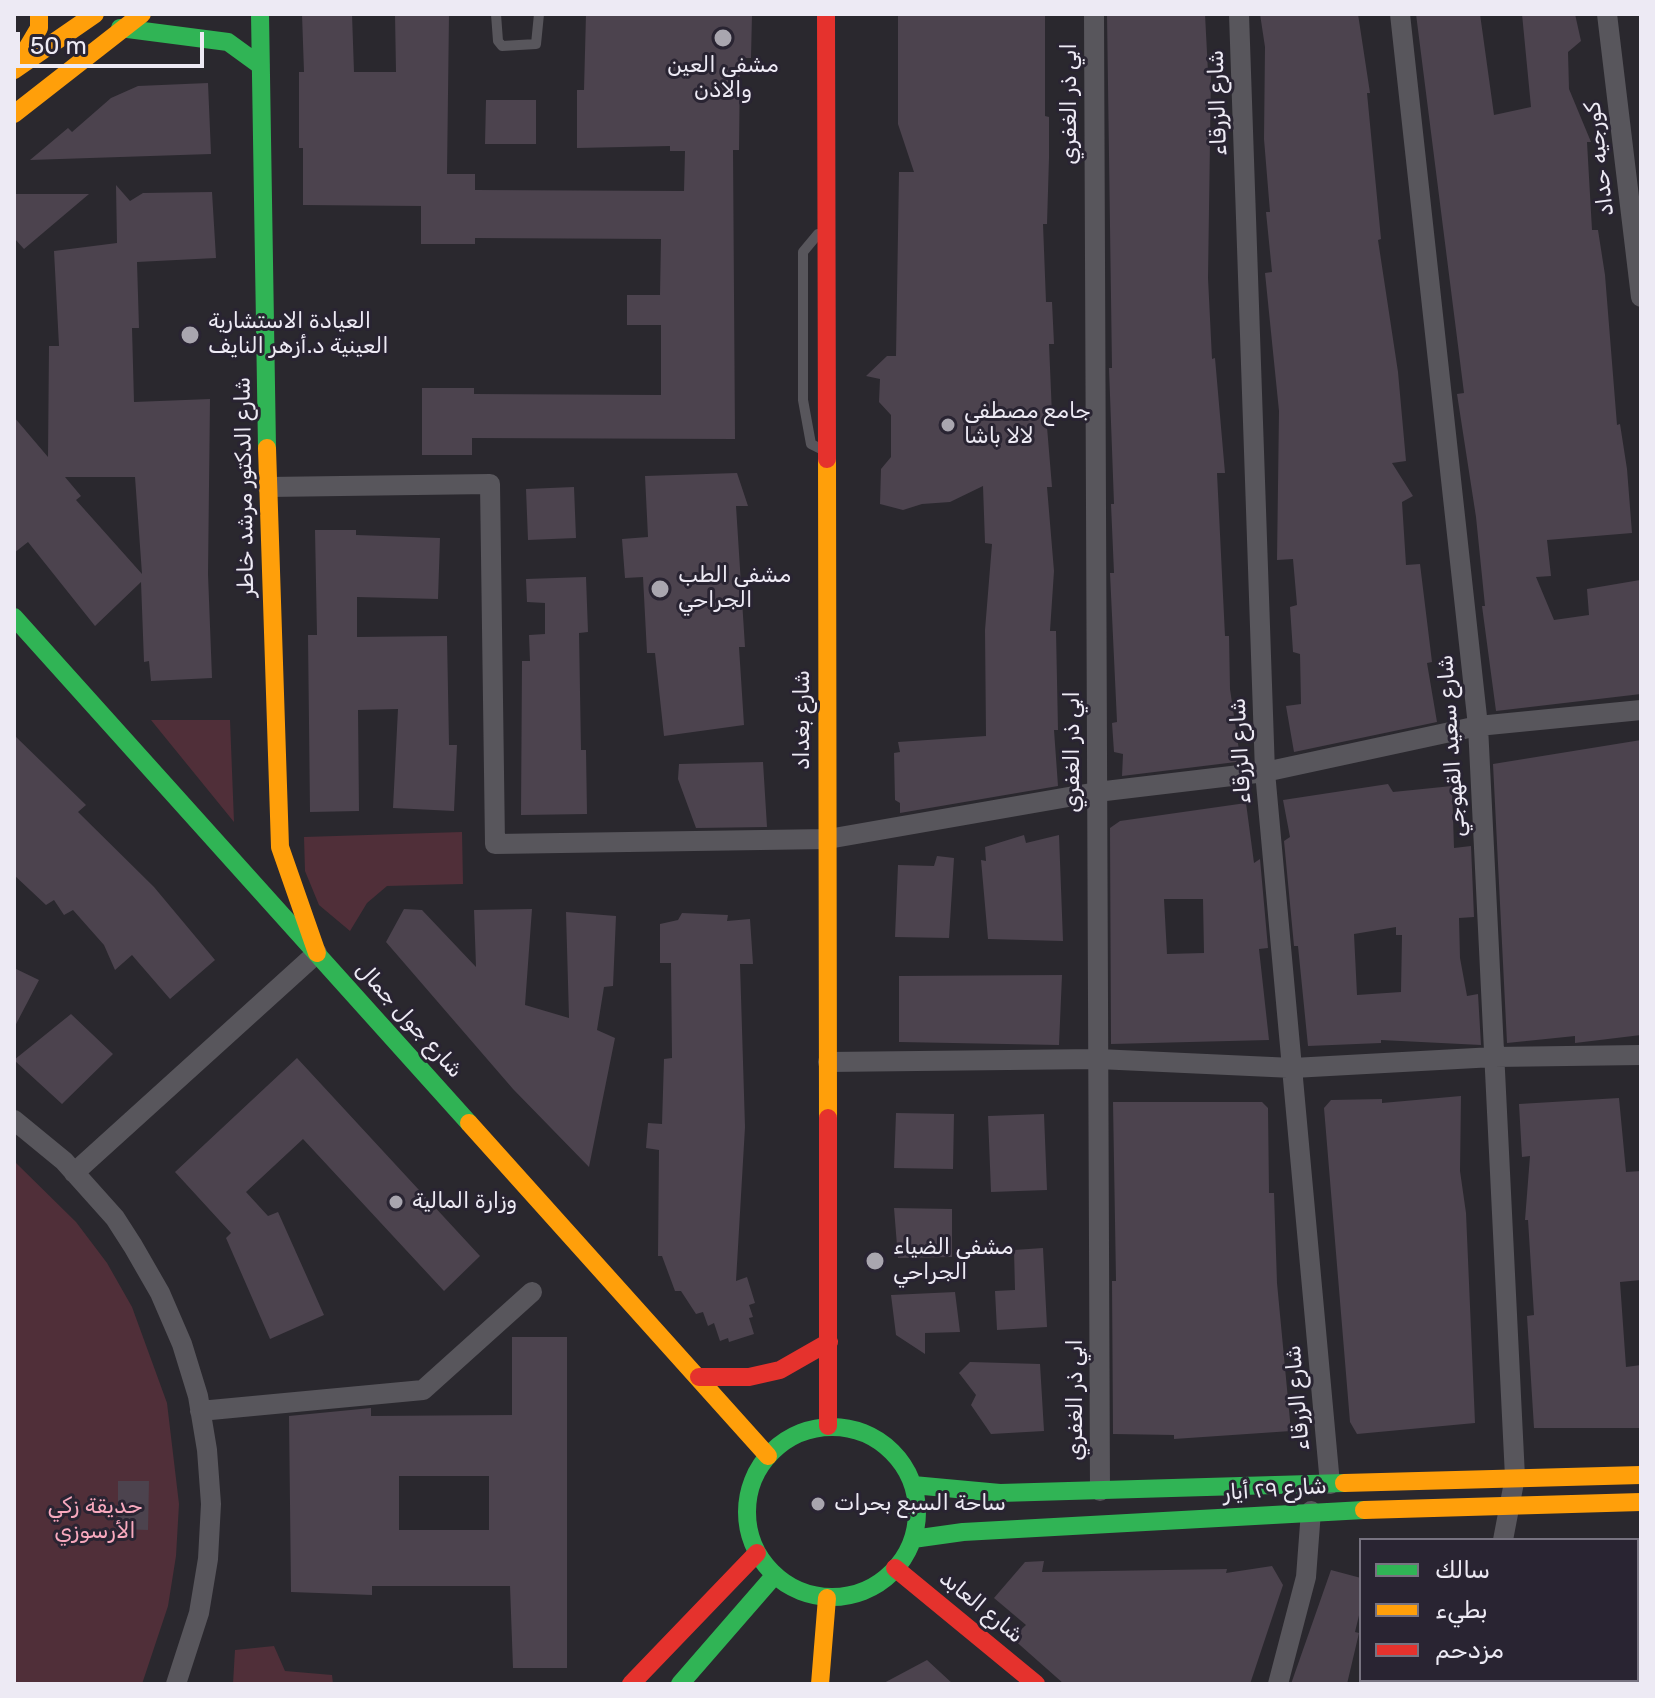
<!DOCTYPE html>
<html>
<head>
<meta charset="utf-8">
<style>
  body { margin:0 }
  #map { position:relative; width:1655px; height:1698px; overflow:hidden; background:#2a282e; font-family:Rubik,"Noto Naskh Arabic",sans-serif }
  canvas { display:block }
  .frame { position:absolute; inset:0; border:16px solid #edeaf4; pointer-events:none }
  .legend { position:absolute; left:1359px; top:1538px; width:280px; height:144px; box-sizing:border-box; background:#292432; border:2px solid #777380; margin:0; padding:10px 14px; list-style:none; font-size:24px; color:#edeaf4 }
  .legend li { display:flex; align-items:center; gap:16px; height:40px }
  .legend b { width:40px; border:2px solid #777380 }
  .scale { position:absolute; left:16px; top:32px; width:188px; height:36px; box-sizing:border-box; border:4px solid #edeaf4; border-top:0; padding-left:10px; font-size:24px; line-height:28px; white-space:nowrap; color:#edeaf4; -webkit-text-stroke:6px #292432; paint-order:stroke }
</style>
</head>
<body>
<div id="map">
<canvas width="1655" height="1698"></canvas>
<div class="frame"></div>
<ul class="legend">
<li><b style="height:10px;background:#30b455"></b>سالك</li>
<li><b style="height:10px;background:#ff9f0a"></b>بطيء</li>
<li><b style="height:10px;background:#e5322d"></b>مزدحم</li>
</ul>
<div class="scale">50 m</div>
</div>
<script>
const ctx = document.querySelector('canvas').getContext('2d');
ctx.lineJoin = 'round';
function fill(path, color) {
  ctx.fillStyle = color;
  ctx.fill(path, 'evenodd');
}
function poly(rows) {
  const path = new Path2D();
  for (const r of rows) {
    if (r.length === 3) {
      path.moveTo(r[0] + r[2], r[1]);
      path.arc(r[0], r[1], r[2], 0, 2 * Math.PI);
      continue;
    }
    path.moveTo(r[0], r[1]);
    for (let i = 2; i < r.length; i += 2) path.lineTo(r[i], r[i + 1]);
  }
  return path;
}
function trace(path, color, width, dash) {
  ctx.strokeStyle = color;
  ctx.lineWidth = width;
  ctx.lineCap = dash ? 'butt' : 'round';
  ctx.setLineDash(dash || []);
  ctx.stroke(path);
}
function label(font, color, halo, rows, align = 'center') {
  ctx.font = font + ' Rubik,"Noto Naskh Arabic",sans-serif';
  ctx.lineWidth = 6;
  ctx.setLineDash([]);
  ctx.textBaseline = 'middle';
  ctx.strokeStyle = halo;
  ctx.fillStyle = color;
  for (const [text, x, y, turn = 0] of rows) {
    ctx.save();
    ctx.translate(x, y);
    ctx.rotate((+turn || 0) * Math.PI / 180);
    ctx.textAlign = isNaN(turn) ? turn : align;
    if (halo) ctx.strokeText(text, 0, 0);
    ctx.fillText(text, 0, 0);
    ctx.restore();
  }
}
fill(poly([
  [151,720,230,720,234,822],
  [462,832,463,884,387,886,367,903,350,931,319,905,305,871,304,837],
  [14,1161,76,1222,107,1263,132,1307,167,1403,179,1504,176,1556,168,1606,142,1684,14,1684],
  [274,1646,285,1671,332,1675,333,1684,233,1684,235,1650]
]), '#502f39');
fill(poly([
  [302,14,352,14,354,72,396,72,395,14,449,14,447,174,475,174,475,190,684,191,685,151,670,151,670,146,577,148,577,90,584,90,586,14,752,14,751,58,740,58,739,150,733,150,735,439,472,438,472,455,422,455,422,388,474,388,474,394,661,395,661,325,627,325,627,295,660,295,661,239,475,238,475,244,421,244,421,206,303,205,303,148,299,148,299,72,304,72],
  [898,14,1045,14,1045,116,1049,117,1049,158,1047,224,1043,224,1046,302,1052,302,1054,344,1049,344,1052,415,1046,415,1052,487,1047,487,1054,571,1050,631,1056,631,1058,730,1054,730,1058,786,900,813,900,803,895,800,894,753,900,752,898,742,986,736,985,630,992,544,985,543,983,486,950,502,922,504,903,510,880,504,881,469,891,457,891,415,879,402,880,379,866,376,887,356,896,356,899,172,914,172,898,124],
  [1107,14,1205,14,1208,72,1211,72,1208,278,1212,359,1215,358,1225,473,1217,473,1225,636,1229,636,1230,689,1240,757,1236,762,1122,776,1123,754,1114,752,1112,723,1117,722,1110,573,1114,573,1111,504,1114,504,1109,368,1112,368],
  [1260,14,1358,14,1370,93,1367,93,1381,239,1378,240,1398,372,1406,461,1392,463,1413,496,1402,502,1406,565,1420,564,1432,662,1427,663,1437,722,1294,752,1286,706,1301,704,1300,654,1293,652,1290,607,1297,605,1293,559,1277,560,1279,411,1265,273,1272,272,1266,212,1270,212,1264,139,1265,47],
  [1416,14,1480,14,1494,115,1531,107,1522,14,1575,14,1581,41,1568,52,1569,89,1591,142,1587,142,1592,230,1598,230,1605,275,1617,425,1620,424,1627,469,1632,533,1547,540,1551,576,1536,577,1554,620,1589,615,1587,589,1640,580,1641,694,1496,711,1482,606,1485,606,1476,517,1457,394,1464,393],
  [208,83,211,154,30,160,68,128,72,132,111,98,138,86],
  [486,100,536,100,536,144,485,144],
  [116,185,130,201,143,193,212,192,216,258,137,262,139,328,132,328,134,402,210,399,208,574,212,678,151,681,149,661,144,662,141,582,95,626,28,542,14,553,14,417,48,457,49,346,59,346,54,251,117,243],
  [65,477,135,477,142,574,76,500,81,496],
  [14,194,89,194,24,249,14,238],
  [737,473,748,506,736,506,745,647,739,647,744,725,664,736,655,653,647,653,643,577,625,578,622,539,648,537,645,476],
  [574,487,576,538,528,540,526,489],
  [315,530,356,530,356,535,440,538,438,599,357,597,357,637,447,636,449,745,457,745,454,811,393,808,398,709,358,710,359,811,310,812,308,635,317,635],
  [586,577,588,632,579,633,581,750,586,750,587,814,521,815,522,661,530,661,529,635,545,634,545,603,527,602,526,579],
  [14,735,86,805,78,812,154,887,215,960,170,999,132,955,115,970,104,945,73,910,64,915,54,900,46,905,14,875],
  [1641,740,1641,1035,1575,1043,1575,1036,1507,1043,1493,764],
  [763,762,767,827,696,828,678,779,679,764],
  [1388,784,1393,792,1452,786,1454,848,1471,846,1474,917,1459,918,1460,958,1467,996,1478,994,1481,1045,1381,1040,1381,1043,1308,1046,1298,946,1294,946,1284,841,1290,837,1283,800],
  [1396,927,1396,935,1402,935,1401,992,1357,995,1354,934],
  [1246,803,1254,863,1260,859,1268,948,1259,949,1269,1040,1111,1044,1110,828,1120,821],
  [1164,899,1203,899,1204,953,1167,954],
  [1024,835,1026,843,1059,835,1063,941,988,939,981,860,986,861,985,847],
  [937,856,954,858,949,938,895,937,898,865,934,866],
  [404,909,422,910,476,967,474,910,532,909,525,1005,569,1018,566,912,616,916,613,986,604,987,597,1030,615,1038,589,1167,513,1089,386,942],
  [682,913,728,915,727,921,750,919,753,964,740,964,745,1127,736,1281,747,1277,755,1303,749,1305,753,1317,749,1318,754,1334,729,1342,728,1338,720,1341,714,1323,708,1326,703,1312,696,1314,681,1291,675,1291,662,1256,658,1256,659,1150,646,1148,648,1123,662,1124,664,1059,672,1058,671,963,660,963,660,924,678,920],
  [14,968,39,980,14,1028],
  [1062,975,1059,1045,899,1042,899,976],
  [71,1014,113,1054,62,1104,14,1060],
  [297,1058,480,1256,444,1291,303,1139,246,1192,268,1216,278,1212,324,1315,270,1339,226,1238,231,1233,175,1172],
  [1461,1096,1460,1171,1466,1213,1475,1423,1357,1434,1350,1422,1324,1108,1331,1100,1382,1099,1382,1103],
  [1619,1098,1626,1172,1641,1171,1641,1280,1620,1282,1626,1367,1641,1365,1641,1428,1534,1428,1527,1316,1534,1315,1528,1220,1525,1220,1530,1156,1522,1157,1519,1104],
  [1113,1102,1262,1102,1268,1108,1269,1193,1274,1193,1277,1283,1291,1431,1174,1439,1174,1435,1113,1434,1112,1281,1116,1281],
  [896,1113,954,1114,953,1169,894,1168],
  [1044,1114,1047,1190,991,1192,988,1116],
  [894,1208,952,1209,952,1257,898,1258],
  [1043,1248,1047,1327,997,1330,995,1291,1015,1290,1014,1250],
  [955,1292,960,1332,925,1333,925,1354,896,1335,891,1295],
  [512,1337,567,1337,567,1668,513,1668,510,1586,372,1586,372,1595,291,1592,289,1416,371,1408,371,1416,512,1415],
  [399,1476,489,1476,489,1530,399,1530],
  [970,1362,1040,1364,1044,1431,991,1434,971,1405,976,1395,959,1373],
  [118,1481,149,1481,148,1530,118,1529],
  [1044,1561,1042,1572,1227,1569,1226,1573,1272,1566,1283,1585,1250,1684,1064,1684,1012,1638,1026,1625,994,1598,1025,1562],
  [1331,1570,1361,1578,1361,1607,1355,1632,1359,1633,1347,1684,1291,1684],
  [927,1660,953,1684,882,1684]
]), '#4c434e');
trace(poly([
  [496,14,498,41,502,46,536,44,539,14],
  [818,234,803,252,803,400,811,444,821,449]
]), '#58565c', 10);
trace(poly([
  [1094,14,1100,1491],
  [1239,14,1265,772,1330,1484],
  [1400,14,1478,726,1515,1477,1503,1540],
  [1607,14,1641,297],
  [268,487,490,484,495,844,828,839,1097,792,1265,772,1478,726,1641,710],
  [828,1062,1098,1059,1293,1068,1494,1057,1641,1055],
  [14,1120,64,1161,115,1218,133,1246,160,1293,182,1344,198,1396,207,1450,211,1504,208,1559,199,1613,176,1684],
  [74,1173,317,953],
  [200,1411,423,1390,532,1292],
  [1278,1684,1306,1577,1311,1511],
  [1472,1684,1473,1680]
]), '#58565c', 20);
trace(poly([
  [260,14,267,448],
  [120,28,228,42,261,66],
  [14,617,469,1123],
  [832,1512,85],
  [913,1485,1000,1493,1344,1483],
  [913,1539,963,1532,1364,1510],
  [680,1684,774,1576]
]), '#30b455', 18);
trace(poly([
  [20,60,39,28,39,14],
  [14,70,95,14],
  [14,114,142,14],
  [267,448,280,847,317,953],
  [827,459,828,1118],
  [469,1123,768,1456],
  [1344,1483,1641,1475],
  [1364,1510,1641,1502],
  [820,1684,827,1598]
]), '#ff9f0a', 18);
trace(poly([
  [826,14,827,459],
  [828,1118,828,1426],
  [699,1377,749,1377,780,1370,829,1342],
  [895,1568,1036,1684],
  [631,1684,757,1553]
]), '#e5322d', 18);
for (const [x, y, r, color] of [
  [723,38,10,"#a9a6af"],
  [190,335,10,"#a9a6af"],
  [948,425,8,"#a9a6af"],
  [660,589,10,"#a9a6af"],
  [396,1202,8,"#a9a6af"],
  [875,1261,10,"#a9a6af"],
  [818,1504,8,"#a9a6af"]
]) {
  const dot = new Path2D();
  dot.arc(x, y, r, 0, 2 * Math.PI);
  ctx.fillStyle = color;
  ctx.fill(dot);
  trace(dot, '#292432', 3);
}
label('22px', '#edeaf4', '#292432', [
  ["مشفى العين",723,66,"center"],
  ["والاذن",723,91,"center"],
  ["العيادة الاستشارية",208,322],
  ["العينية د.أزهر النايف",208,347],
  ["جامع مصطفى",964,412],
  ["لالا باشا",964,437],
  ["مشفى الطب",678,576],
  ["الجراحي",678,601],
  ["وزارة المالية",412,1202],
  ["مشفى الضياء",893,1248],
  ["الجراحي",893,1273],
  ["ساحة السبع بحرات",834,1504]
], 'left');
label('22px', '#edeaf4', '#292432', [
  ["شارع الزرقاء",1218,103,-92],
  ["ابي ذر الغفري",1070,104,-90],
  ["كورجيه حداد",1600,159,-97],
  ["شارع الدكتور مرشد خاطر",245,487,-91],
  ["شارع بغداد",803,720,-90],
  ["شارع سعيد القهوجي",1452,746,-94],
  ["شارع الزرقاء",1241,751,-93],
  ["ابي ذر الغفري",1073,752,-90],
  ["شارع جول جمال",409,1020,48],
  ["شارع الزرقاء",1298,1398,-95],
  ["ابي ذر الغفري",1076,1400,-90],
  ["شارع ٢٩ أيار",1275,1490,-4],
  ["شارع العابد",981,1607,39]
]);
label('22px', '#f8a9be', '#292432', [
  ["حديقة زكي",95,1507],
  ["الأرسوزي",95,1532]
]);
</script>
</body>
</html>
